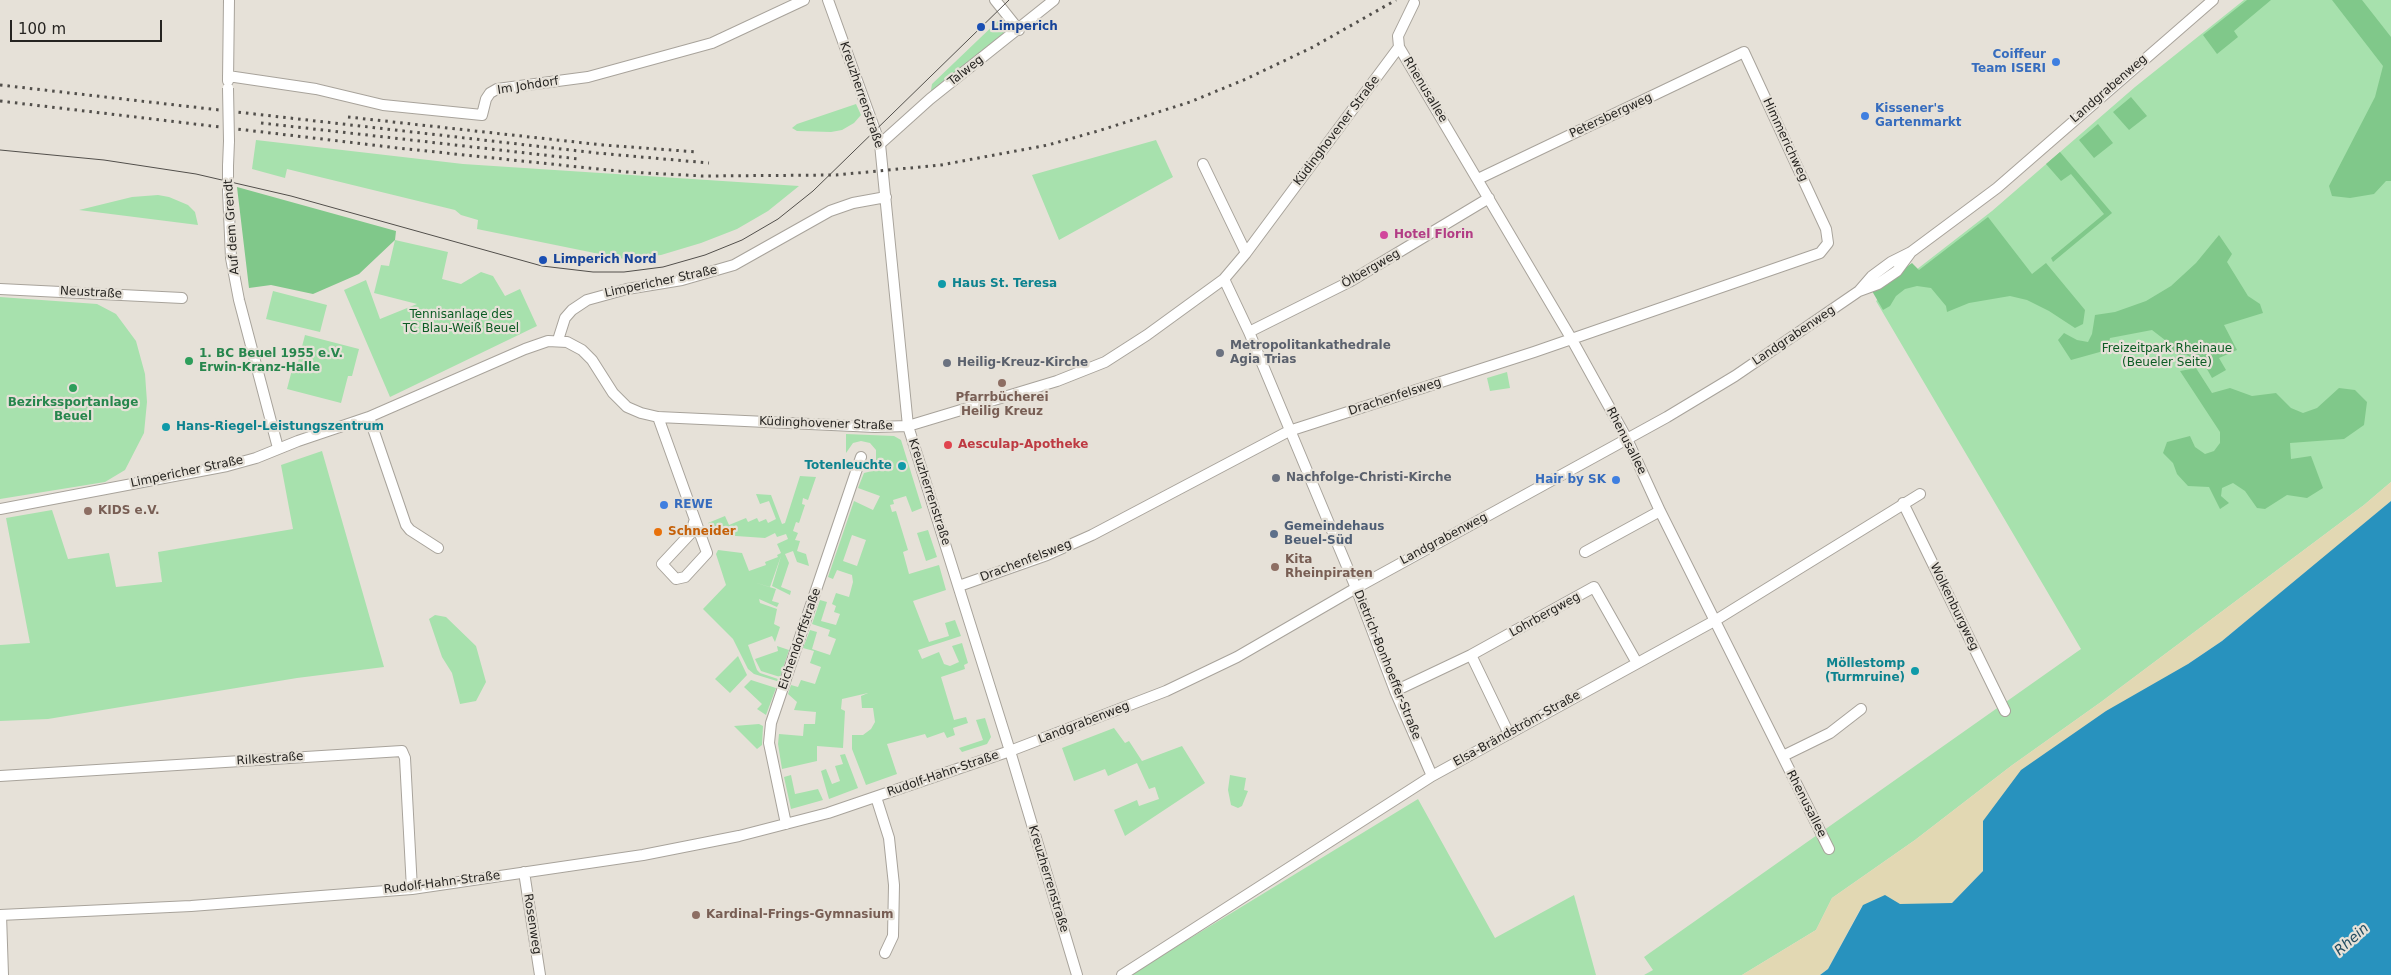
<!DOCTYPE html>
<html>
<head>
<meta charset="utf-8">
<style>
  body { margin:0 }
  #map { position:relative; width:2391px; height:975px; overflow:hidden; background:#e6e1d8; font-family:"DejaVu Sans",sans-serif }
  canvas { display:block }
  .scale { position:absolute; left:10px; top:20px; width:152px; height:22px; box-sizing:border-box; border:2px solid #262421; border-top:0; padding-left:6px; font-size:15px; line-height:18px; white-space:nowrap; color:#262421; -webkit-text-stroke:4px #e6e1d8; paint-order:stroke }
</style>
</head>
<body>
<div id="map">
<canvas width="2391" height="975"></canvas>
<div class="scale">100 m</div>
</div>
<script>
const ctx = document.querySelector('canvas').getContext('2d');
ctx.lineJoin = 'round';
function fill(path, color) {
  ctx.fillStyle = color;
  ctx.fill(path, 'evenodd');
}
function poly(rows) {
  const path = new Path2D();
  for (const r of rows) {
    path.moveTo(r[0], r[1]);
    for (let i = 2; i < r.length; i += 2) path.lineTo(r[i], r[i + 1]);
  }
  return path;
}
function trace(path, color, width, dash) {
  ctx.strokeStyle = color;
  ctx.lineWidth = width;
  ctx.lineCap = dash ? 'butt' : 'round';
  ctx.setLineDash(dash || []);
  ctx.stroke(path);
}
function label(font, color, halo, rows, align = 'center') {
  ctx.font = font + ' "DejaVu Sans",sans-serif';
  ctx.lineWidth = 4.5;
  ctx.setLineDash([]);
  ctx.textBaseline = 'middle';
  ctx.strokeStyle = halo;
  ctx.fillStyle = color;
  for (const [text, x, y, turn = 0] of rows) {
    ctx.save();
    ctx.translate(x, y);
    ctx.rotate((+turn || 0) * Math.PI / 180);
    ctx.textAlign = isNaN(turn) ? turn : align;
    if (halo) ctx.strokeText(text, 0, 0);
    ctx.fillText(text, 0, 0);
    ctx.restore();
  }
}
fill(poly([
  [2244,0,2391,0,2391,482,2364,505,2101,702,2011,766,1915,840,1832,898,1816,930,1742,975,1644,975,1653,970,1644,957,2081,649,1876,301,1992,211,2135,87],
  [1001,18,1004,33,930,96,932,84],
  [856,104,861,115,854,123,842,130,831,132,797,131,792,128,797,124],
  [256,140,463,164,799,186,768,211,737,229,701,243,661,255,624,259,477,229,478,220,461,215,455,210,287,169,285,178,252,169],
  [1156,140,1173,177,1059,240,1032,175],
  [158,195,169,197,188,205,195,212,198,225,79,210,132,197],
  [395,240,448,252,442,279,461,284,481,272,493,276,505,296,520,289,537,326,390,397,344,290,366,280,380,319,417,304,374,293,381,265,389,266],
  [273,291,327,305,320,332,266,319],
  [0,297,97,304,116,314,136,341,145,374,147,402,144,433,125,470,105,482,0,499],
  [305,335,359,349,352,376,348,376,341,403,287,389,294,362,298,362],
  [1507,372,1510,388,1490,391,1487,378],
  [846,434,894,436,901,440,922,508,912,512,906,496,893,500,894,504,890,505,892,512,896,511,908,550,903,552,909,574,939,565,946,590,913,601,929,642,949,636,945,623,955,620,961,636,918,650,922,659,939,652,944,664,950,666,959,662,952,646,962,643,968,663,964,665,965,669,941,677,954,720,966,717,968,723,953,728,955,735,947,738,944,732,927,738,925,734,887,744,897,774,866,785,852,749,852,735,863,735,871,729,875,722,873,708,862,708,861,696,868,693,842,699,841,709,845,711,843,748,817,746,817,761,782,769,778,744,779,734,803,736,804,724,815,724,816,712,794,710,797,702,788,694,791,685,798,687,801,680,815,684,821,667,810,663,814,651,803,648,810,630,817,632,812,649,830,655,836,639,828,636,830,630,812,624,820,600,827,602,821,621,836,625,840,614,834,612,836,606,832,604,836,593,849,597,853,582,852,575,837,570,833,579,828,577,854,501,873,510,880,496,858,488,864,473,872,471,876,464,876,450,870,443,861,441,853,443,846,453],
  [852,535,866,540,857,566,843,561],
  [322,451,384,667,297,678,48,719,0,721,0,645,30,643,6,518,52,510,68,559,109,553,116,587,162,582,158,552,293,529,281,465],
  [800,476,816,477,808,500,803,498,802,504,805,505,799,523,796,522,793,531,798,533,795,540,800,541,797,551,806,554,809,566,797,562,793,551,785,554,789,563,781,587,791,591,790,595,772,586,781,556,770,587,753,582,776,589,772,601,779,603,777,607,759,599,760,603,777,609,774,624,780,627,775,642,772,636,748,645,757,670,760,673,781,680,780,682,754,674,748,669,733,639,703,609,726,585,716,554,718,550,742,553,749,571,766,565,765,562,778,557,777,555,781,553,777,544,788,539,786,534,777,537,775,533,765,538,707,534,705,529,710,527,708,523,725,516,729,525,746,518,748,522,757,518,759,522,766,519,768,523,776,519,769,501,760,504,756,494,771,495,782,524,785,523],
  [928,530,937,557,926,561,917,533],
  [435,615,446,617,476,646,486,682,476,701,460,704,452,673,442,657,429,619],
  [777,646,789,650,780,677,761,671,755,659,778,651],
  [738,656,747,675,730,693,715,679],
  [751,680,776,688,766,715,757,709,762,704,744,687],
  [985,718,991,737,987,744,962,752,959,748,983,740,976,720],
  [759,724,763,726,762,745,757,749,734,726],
  [1114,728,1125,743,1129,741,1142,761,1182,746,1205,783,1125,836,1114,810,1137,800,1139,806,1159,799,1155,787,1149,789,1137,763,1108,776,1105,769,1074,781,1062,748],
  [845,754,858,788,829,799,821,771,826,769,832,784,840,781,835,766,843,764,840,755],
  [791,775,795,794,818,789,823,800,791,809,784,777],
  [1230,775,1246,778,1244,790,1248,791,1242,806,1238,808,1231,805,1228,790],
  [1418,799,1495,938,1574,895,1596,975,1130,975]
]), '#a7e1ad');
fill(poly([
  [2247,0,2271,0,2234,31,2238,37,2217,54,2203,35],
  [2332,0,2362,0,2391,37,2391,181,2386,181,2374,194,2350,198,2332,196,2329,186,2375,97,2383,66],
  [2131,97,2147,116,2129,130,2113,112],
  [2098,124,2113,143,2094,158,2079,140],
  [2060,152,2112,213,2053,262,2051,258,2104,214,2071,174,2061,181,2046,164],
  [237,187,396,231,395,240,359,274,313,294,271,285,249,288],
  [1988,217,2032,274,2046,263,2085,310,2083,324,2075,328,2049,311,2027,300,2010,296,1969,303,1947,312,1946,306,1931,288,1917,286,1905,289,1896,296,1890,306,1883,310,1872,291,1912,263,1919,270],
  [2219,235,2232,254,2227,262,2248,296,2260,304,2263,313,2224,325,2237,350,2219,358,2226,370,2212,378,2203,362,2186,355,2176,354,2165,340,2152,330,2110,338,2107,350,2071,360,2058,340,2064,333,2077,340,2088,342,2092,334,2095,315,2115,312,2146,301,2171,286,2196,263],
  [2196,368,2212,393,2230,388,2252,396,2276,393,2291,408,2303,413,2317,408,2339,388,2355,390,2367,402,2364,425,2344,439,2290,443,2291,459,2311,456,2323,488,2307,498,2287,495,2265,509,2257,508,2245,491,2233,483,2222,488,2221,496,2229,503,2220,509,2209,487,2188,486,2177,474,2173,463,2163,453,2167,442,2190,436,2195,447,2205,454,2214,451,2220,443,2220,432,2180,371]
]), '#80c88a');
fill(poly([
  [2391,482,2391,501,2345,541,2222,641,2188,664,1983,821,1983,871,1952,903,1862,906,1828,969,1820,975,1742,975,1816,930,1832,898,1915,840,2011,766,2101,702,2364,505]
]), '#e2d8b3');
fill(poly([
  [2391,501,2391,975,1820,975,1828,969,1863,905,1885,895,1900,904,1952,903,1983,871,1983,821,2021,770,2106,711,2188,664,2222,641]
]), '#2892be');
const minor = poly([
  [828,0,880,144,908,426,1010,751,1077,975],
  [995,0,1019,30],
  [1399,47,1571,338,1627,439,1660,511,1829,849],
  [228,76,316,89,383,105,482,115,486,99,490,93,497,89,588,77,712,43,804,0],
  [228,81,229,0],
  [880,144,930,99,1054,0],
  [1203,164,1246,253],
  [228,166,229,141],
  [228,191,231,258,239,300,278,448],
  [1224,279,1249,332,1356,588,1395,691,1432,776],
  [0,289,182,298],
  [1859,291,1872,276,1891,262,1911,252,1997,188,2213,0],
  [1249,332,1349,282,1489,198],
  [558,340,565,318,572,310,587,300,627,289,682,280,734,265,830,211,853,203,886,197],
  [369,417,406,525,410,530,438,548],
  [658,417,707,553,685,577,676,579,662,564,691,533,694,522],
  [1903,503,2005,711],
  [0,509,227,466,256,458,298,441,369,417,525,349,548,341,567,342,582,350,592,360,613,393,627,407,641,413,658,417,875,427,908,426,1057,381,1105,362,1147,335,1224,279,1246,253,1399,47,1398,36,1414,3],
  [1585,552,1660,511],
  [959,586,1047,555,1092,535,1289,431,1534,352,1820,253,1828,243,1826,229,1744,52,1478,179],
  [1471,655,1509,734],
  [1395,691,1471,655,1594,587,1637,663],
  [1783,756,1830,733,1861,709],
  [0,776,402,751,405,758,412,889],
  [876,797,889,838,894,885,893,936,885,953],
  [786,824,769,743,771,723,861,457],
  [524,872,540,975],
  [0,915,191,906,412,889,643,855,739,836,828,813,1010,751,1166,691,1237,657,1356,588,1667,417,1735,376,1859,291,1878,284,1897,271,1911,252],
  [1,915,3,975],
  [1122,975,1432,776,1716,620,1920,494]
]);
trace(minor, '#a8a39b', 12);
trace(minor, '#fff', 10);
trace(poly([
  [0,150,104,160,196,174,291,196,542,266,593,272,624,272,663,267,705,255,742,240,778,219,813,191,1009,0]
]), '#524f4b', 1);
trace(poly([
  [0,85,597,153,709,163],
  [0,101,398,148,627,172,703,176,836,175,941,165,1048,145,1098,131,1190,102,1246,79,1313,47,1396,0],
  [348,117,603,145,698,152],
  [261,123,579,159]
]), '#524f4b', 3, [2.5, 5]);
const minorBridge = poly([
  [228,88,229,141],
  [228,166,228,191]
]);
trace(minorBridge, '#a8a39b', 12, []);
trace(minorBridge, '#fff', 10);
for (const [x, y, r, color] of [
  [981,27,5,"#1a4fb4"],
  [2056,62,5,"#3f7fe0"],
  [1865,116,5,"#3f7fe0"],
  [1384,235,5,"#d1479c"],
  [543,260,5,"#1a4fb4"],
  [942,284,5,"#0f9aa8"],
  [1220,353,5,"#6b7280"],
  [189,361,5,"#2e9e5b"],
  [947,363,5,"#6b7280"],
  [1002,383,5,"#8d6e63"],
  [73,388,5,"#2e9e5b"],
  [166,427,5,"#0f9aa8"],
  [948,445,5,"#e0444e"],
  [902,466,5,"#0f9aa8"],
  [1276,478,5,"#6b7280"],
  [1616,480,5,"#3f7fe0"],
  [664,505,5,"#3f7fe0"],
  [88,511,5,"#8d6e63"],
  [658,532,5,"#e8710a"],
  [1274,534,5,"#5c6f8a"],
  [1275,567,5,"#8d6e63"],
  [1915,671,5,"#0f9aa8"],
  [696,915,5,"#8d6e63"]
]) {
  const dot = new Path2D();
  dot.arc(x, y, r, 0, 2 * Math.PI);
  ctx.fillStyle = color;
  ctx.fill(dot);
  trace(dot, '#e6e1d8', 2);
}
label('bold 12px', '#164399', '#e6e1d8', [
  ["Limperich",991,27],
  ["Limperich Nord",553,260]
], 'left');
label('bold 12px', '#366cbe', '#e6e1d8', [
  ["Coiffeur",2046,55],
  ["Team ISERI",2046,69],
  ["Kissener's",1875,109,"left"],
  ["Gartenmarkt",1875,123,"left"],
  ["Hair by SK",1606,480],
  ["REWE",674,505,"left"]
], 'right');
label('12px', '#262421', '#e6e1d8', [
  ["Talweg",966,71,-38],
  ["Im Johdorf",528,86,-9],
  ["Landgrabenweg",2109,89,-41],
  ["Rhenusallee",1425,90,59],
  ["Kreuzherrenstraße",861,95,71],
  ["Petersbergweg",1611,116,-25],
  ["Küdinghovener Straße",1337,131,-53],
  ["Himmerichweg",1785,140,65],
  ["Auf dem Grendt",232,227,-94],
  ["Ölbergweg",1371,269,-30],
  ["Limpericher Straße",661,282,-12],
  ["Neustraße",91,293,3],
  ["Landgrabenweg",1794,336,-34],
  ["Drachenfelsweg",1395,397,-18],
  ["Küdinghovener Straße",826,424,2],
  ["Rhenusallee",1626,441,63],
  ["Limpericher Straße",187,472,-12],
  ["Kreuzherrenstraße",929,492,72],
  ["Landgrabenweg",1444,539,-28],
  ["Drachenfelsweg",1026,561,-21],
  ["Wolkenburgweg",1954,607,64],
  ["Lohrbergweg",1545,615,-29],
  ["Eichendorffstraße",800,639,-71],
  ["Dietrich-Bonhoeffer-Straße",1387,665,68],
  ["Landgrabenweg",1084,723,-21],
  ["Elsa-Brändström-Straße",1517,729,-29],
  ["Rilkestraße",270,759,-4],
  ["Rudolf-Hahn-Straße",943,774,-19],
  ["Rhenusallee",1806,804,63],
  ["Kreuzherrenstraße",1048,879,73],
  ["Rudolf-Hahn-Straße",442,883,-7],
  ["Rosenweg",532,924,81]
]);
label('bold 12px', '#b23c85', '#e6e1d8', [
  ["Hotel Florin",1394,235]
], 'left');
label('bold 12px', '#0d838f', '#e6e1d8', [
  ["Haus St. Teresa",952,284],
  ["Hans-Riegel-Leistungszentrum",176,427],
  ["Totenleuchte",892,466,"right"],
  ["Möllestomp",1905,664,"right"],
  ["(Turmruine)",1905,678,"right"]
], 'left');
label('12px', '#0c5c24', '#e6e1d8', [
  ["Tennisanlage des",461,315],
  ["TC Blau-Weiß Beuel",461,329],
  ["Freizeitpark Rheinaue",2167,349],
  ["(Beueler Seite)",2167,363]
]);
label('bold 12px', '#5b616d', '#e6e1d8', [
  ["Metropolitankathedrale",1230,346],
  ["Agia Trias",1230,360],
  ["Heilig-Kreuz-Kirche",957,363],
  ["Nachfolge-Christi-Kirche",1286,478]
], 'left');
label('bold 12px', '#27864d', '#e6e1d8', [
  ["1. BC Beuel 1955 e.V.",199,354],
  ["Erwin-Kranz-Halle",199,368],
  ["Bezirkssportanlage",73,403,"center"],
  ["Beuel",73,417,"center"]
], 'left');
label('bold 12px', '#785e54', '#e6e1d8', [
  ["Pfarrbücherei",1002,398,"center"],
  ["Heilig Kreuz",1002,412,"center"],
  ["KIDS e.V.",98,511],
  ["Kita",1285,560],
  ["Rheinpiraten",1285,574],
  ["Kardinal-Frings-Gymnasium",706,915]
], 'left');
label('bold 12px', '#be3a42', '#e6e1d8', [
  ["Aesculap-Apotheke",958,445]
], 'left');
label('bold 12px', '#4e5e75', '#e6e1d8', [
  ["Gemeindehaus",1284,527],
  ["Beuel-Süd",1284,541]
], 'left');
label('bold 12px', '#c56008', '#e6e1d8', [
  ["Schneider",668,532]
], 'left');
label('italic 14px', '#234d61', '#e6e1d8', [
  ["Rhein",2352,940,-42]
]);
</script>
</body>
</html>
